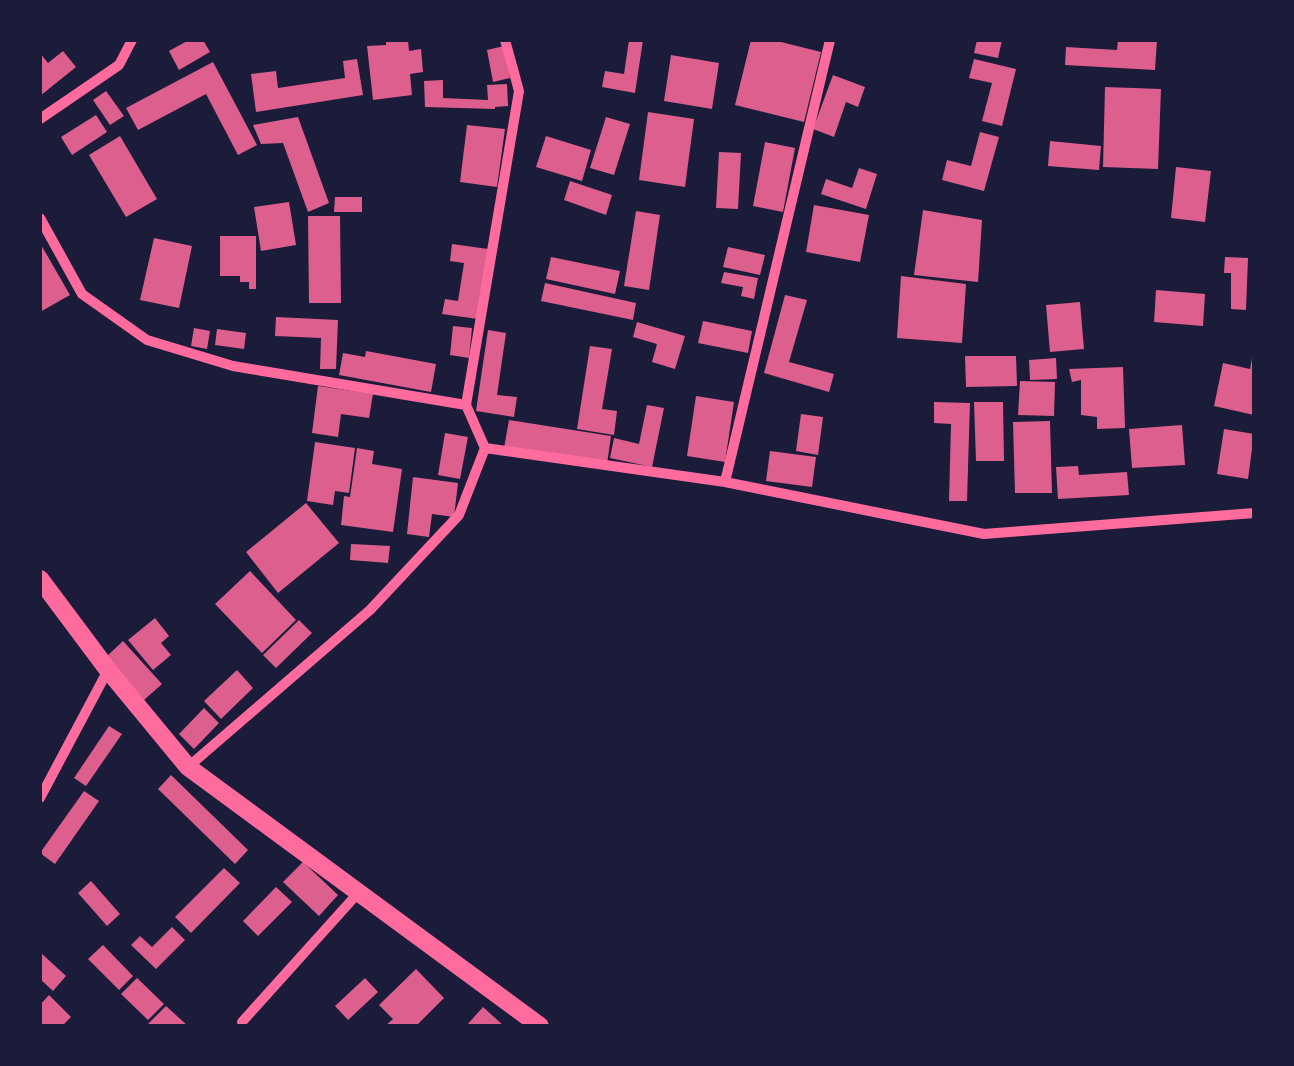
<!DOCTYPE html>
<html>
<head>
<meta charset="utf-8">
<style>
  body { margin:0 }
  #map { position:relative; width:1294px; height:1066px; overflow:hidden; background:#1b1b3a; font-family:"Public Sans",sans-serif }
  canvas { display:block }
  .frame { position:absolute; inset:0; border:42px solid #1b1b3a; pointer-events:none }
</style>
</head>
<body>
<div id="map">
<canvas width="1294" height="1066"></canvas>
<div class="frame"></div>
</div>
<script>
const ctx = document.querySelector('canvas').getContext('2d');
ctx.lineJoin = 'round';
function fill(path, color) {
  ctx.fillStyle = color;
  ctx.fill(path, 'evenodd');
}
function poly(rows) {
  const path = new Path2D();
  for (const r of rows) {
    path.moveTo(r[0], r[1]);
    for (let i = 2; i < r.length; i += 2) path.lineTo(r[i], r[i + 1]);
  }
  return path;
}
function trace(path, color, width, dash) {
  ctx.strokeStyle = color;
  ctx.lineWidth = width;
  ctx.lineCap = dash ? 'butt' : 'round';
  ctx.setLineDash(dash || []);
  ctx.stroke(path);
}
fill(poly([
  [189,40,203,40,210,52,179,70,169,51],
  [386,40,408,40,409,51,421,49,423,72,410,74,412,95,373,100,367,46,386,45],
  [629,40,643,40,635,93,602,87,605,71,624,74],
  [751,40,773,40,821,52,804,122,735,105],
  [977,40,1002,40,998,58,974,53],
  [1118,40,1157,40,1155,70,1065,65,1066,47,1117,50],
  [504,46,510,78,493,82,487,50],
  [63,51,76,67,40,96,40,53,48,63],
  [671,55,719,63,712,109,664,101],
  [357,59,363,95,256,112,251,74,276,71,278,88,345,78,343,61],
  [974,59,1016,69,1002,126,982,121,992,83,969,78],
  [213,62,257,145,238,155,206,94,138,130,126,108],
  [833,75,865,87,858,107,846,102,834,137,813,129],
  [443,80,443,98,488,100,487,85,507,84,508,106,495,107,495,109,425,107,424,81],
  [1105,87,1161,89,1158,169,1103,167],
  [106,91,124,116,110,125,93,100],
  [648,112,694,119,685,187,639,180],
  [96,115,107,132,72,155,61,137],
  [298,117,329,203,308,212,283,143,261,144,253,125],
  [606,117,630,124,614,175,590,168],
  [467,125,505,129,497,187,460,182],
  [980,132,999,137,984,191,942,180,947,160,971,166],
  [120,136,157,199,126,217,89,155],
  [546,136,591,150,582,181,536,167],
  [1050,141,1101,146,1099,170,1048,166],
  [765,142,795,148,783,212,753,206],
  [719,152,741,153,738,209,716,208],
  [1176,167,1211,171,1205,222,1171,218],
  [859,168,877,174,866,209,821,194,826,179,852,188],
  [570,181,612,195,606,215,564,200],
  [335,197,362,197,362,212,334,212],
  [289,202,296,245,261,251,254,207],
  [814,205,869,215,860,262,806,252],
  [923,210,982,220,978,282,914,275],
  [636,211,660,215,649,290,624,286],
  [308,216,340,216,341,303,309,303],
  [220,236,256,236,256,289,249,289,249,282,240,282,240,276,220,276],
  [154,238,192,246,179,308,140,300],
  [40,243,70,295,40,312],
  [452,244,488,249,478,319,442,314,445,299,458,301,464,263,450,261],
  [728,247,765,255,760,275,723,267],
  [551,257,620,271,615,294,546,279],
  [1225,257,1248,258,1246,310,1231,309,1231,273,1224,273],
  [724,272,758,278,754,299,741,296,743,287,721,283],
  [901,276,966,284,962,343,897,338],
  [545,283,636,303,633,320,541,301],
  [1156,290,1205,294,1203,326,1154,322],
  [785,295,807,300,789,362,834,374,829,392,764,373],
  [1080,302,1084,349,1050,352,1046,305],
  [276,317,338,320,336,369,320,369,321,338,275,336],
  [703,321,752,331,748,353,698,343],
  [637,322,685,336,675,369,652,362,657,344,633,337],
  [453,326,472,328,469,358,450,355],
  [194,328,210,331,207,349,191,346],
  [217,329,246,333,244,349,215,345],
  [488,330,506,333,497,395,517,397,514,417,476,411],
  [590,346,612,349,602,409,617,411,614,435,577,429],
  [366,351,436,364,431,392,339,375,343,353,365,357],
  [965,356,1016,356,1017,386,966,387],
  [1056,358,1057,379,1030,380,1029,360],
  [1252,358,1254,415,1214,406,1223,363,1250,369],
  [1123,367,1125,428,1097,429,1097,417,1081,415,1081,380,1072,382,1069,369],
  [1020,381,1055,382,1054,416,1018,415],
  [318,386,373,394,369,418,341,414,338,437,312,433],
  [696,396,734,402,725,462,687,456],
  [934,402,970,403,967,501,949,501,951,424,934,423],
  [974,402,1003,402,1004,461,976,461],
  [647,405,664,408,652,467,610,458,614,438,639,444],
  [801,414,823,417,818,455,796,451],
  [509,420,611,436,607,464,504,448],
  [1050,421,1052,493,1015,493,1013,422],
  [1182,425,1185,465,1132,468,1129,429],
  [1224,429,1254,434,1248,479,1217,474],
  [445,433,468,437,460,479,438,475],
  [315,442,355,448,349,493,335,491,333,505,307,501],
  [357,448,374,451,372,464,402,469,393,532,341,525,344,496,350,497],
  [770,451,816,457,812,487,766,481],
  [1078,466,1079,475,1127,472,1129,495,1058,499,1056,467],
  [413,477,458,483,454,517,432,514,429,537,407,534],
  [306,503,339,543,278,593,246,552],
  [351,544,390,546,388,563,350,560],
  [250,571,296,620,262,653,215,604],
  [155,618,169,636,161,643,171,655,153,670,128,640],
  [299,620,312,633,276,668,263,655],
  [123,641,162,684,144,700,106,657],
  [237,670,253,688,221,719,204,701],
  [204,708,219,723,194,749,179,734],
  [109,726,122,734,86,786,74,778],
  [171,775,248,850,235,864,158,789],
  [84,791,99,801,55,864,40,853],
  [303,862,338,895,319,916,283,882],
  [224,868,240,883,191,933,175,917],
  [91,881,120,914,107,926,78,893],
  [276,887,292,902,258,936,243,921],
  [172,927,185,940,156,969,131,945,140,936,152,947],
  [103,945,133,976,119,990,88,959],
  [40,952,66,976,53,991,40,979],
  [416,969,444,998,416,1026,385,1026,393,1019,379,1005],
  [137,978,164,1004,148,1020,121,994],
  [365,978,378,992,348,1020,335,1006],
  [49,995,71,1017,62,1026,40,1026,40,1005],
  [166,1006,188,1026,146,1026],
  [483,1007,504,1026,466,1026]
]), '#dd5f8e');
trace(poly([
  [40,119,119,65,132,40],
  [40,218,82,294,147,340,233,366,466,405],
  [485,448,466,405,519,91,505,40],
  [725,482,830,40],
  [188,767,370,610,459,515,485,448,725,482,984,534,1254,513],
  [40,798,108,670],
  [242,1022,359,892]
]), '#ff6b9d', 10);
trace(poly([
  [40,579,108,670,188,767,540,1026]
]), '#ff6b9d', 18);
</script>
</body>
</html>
